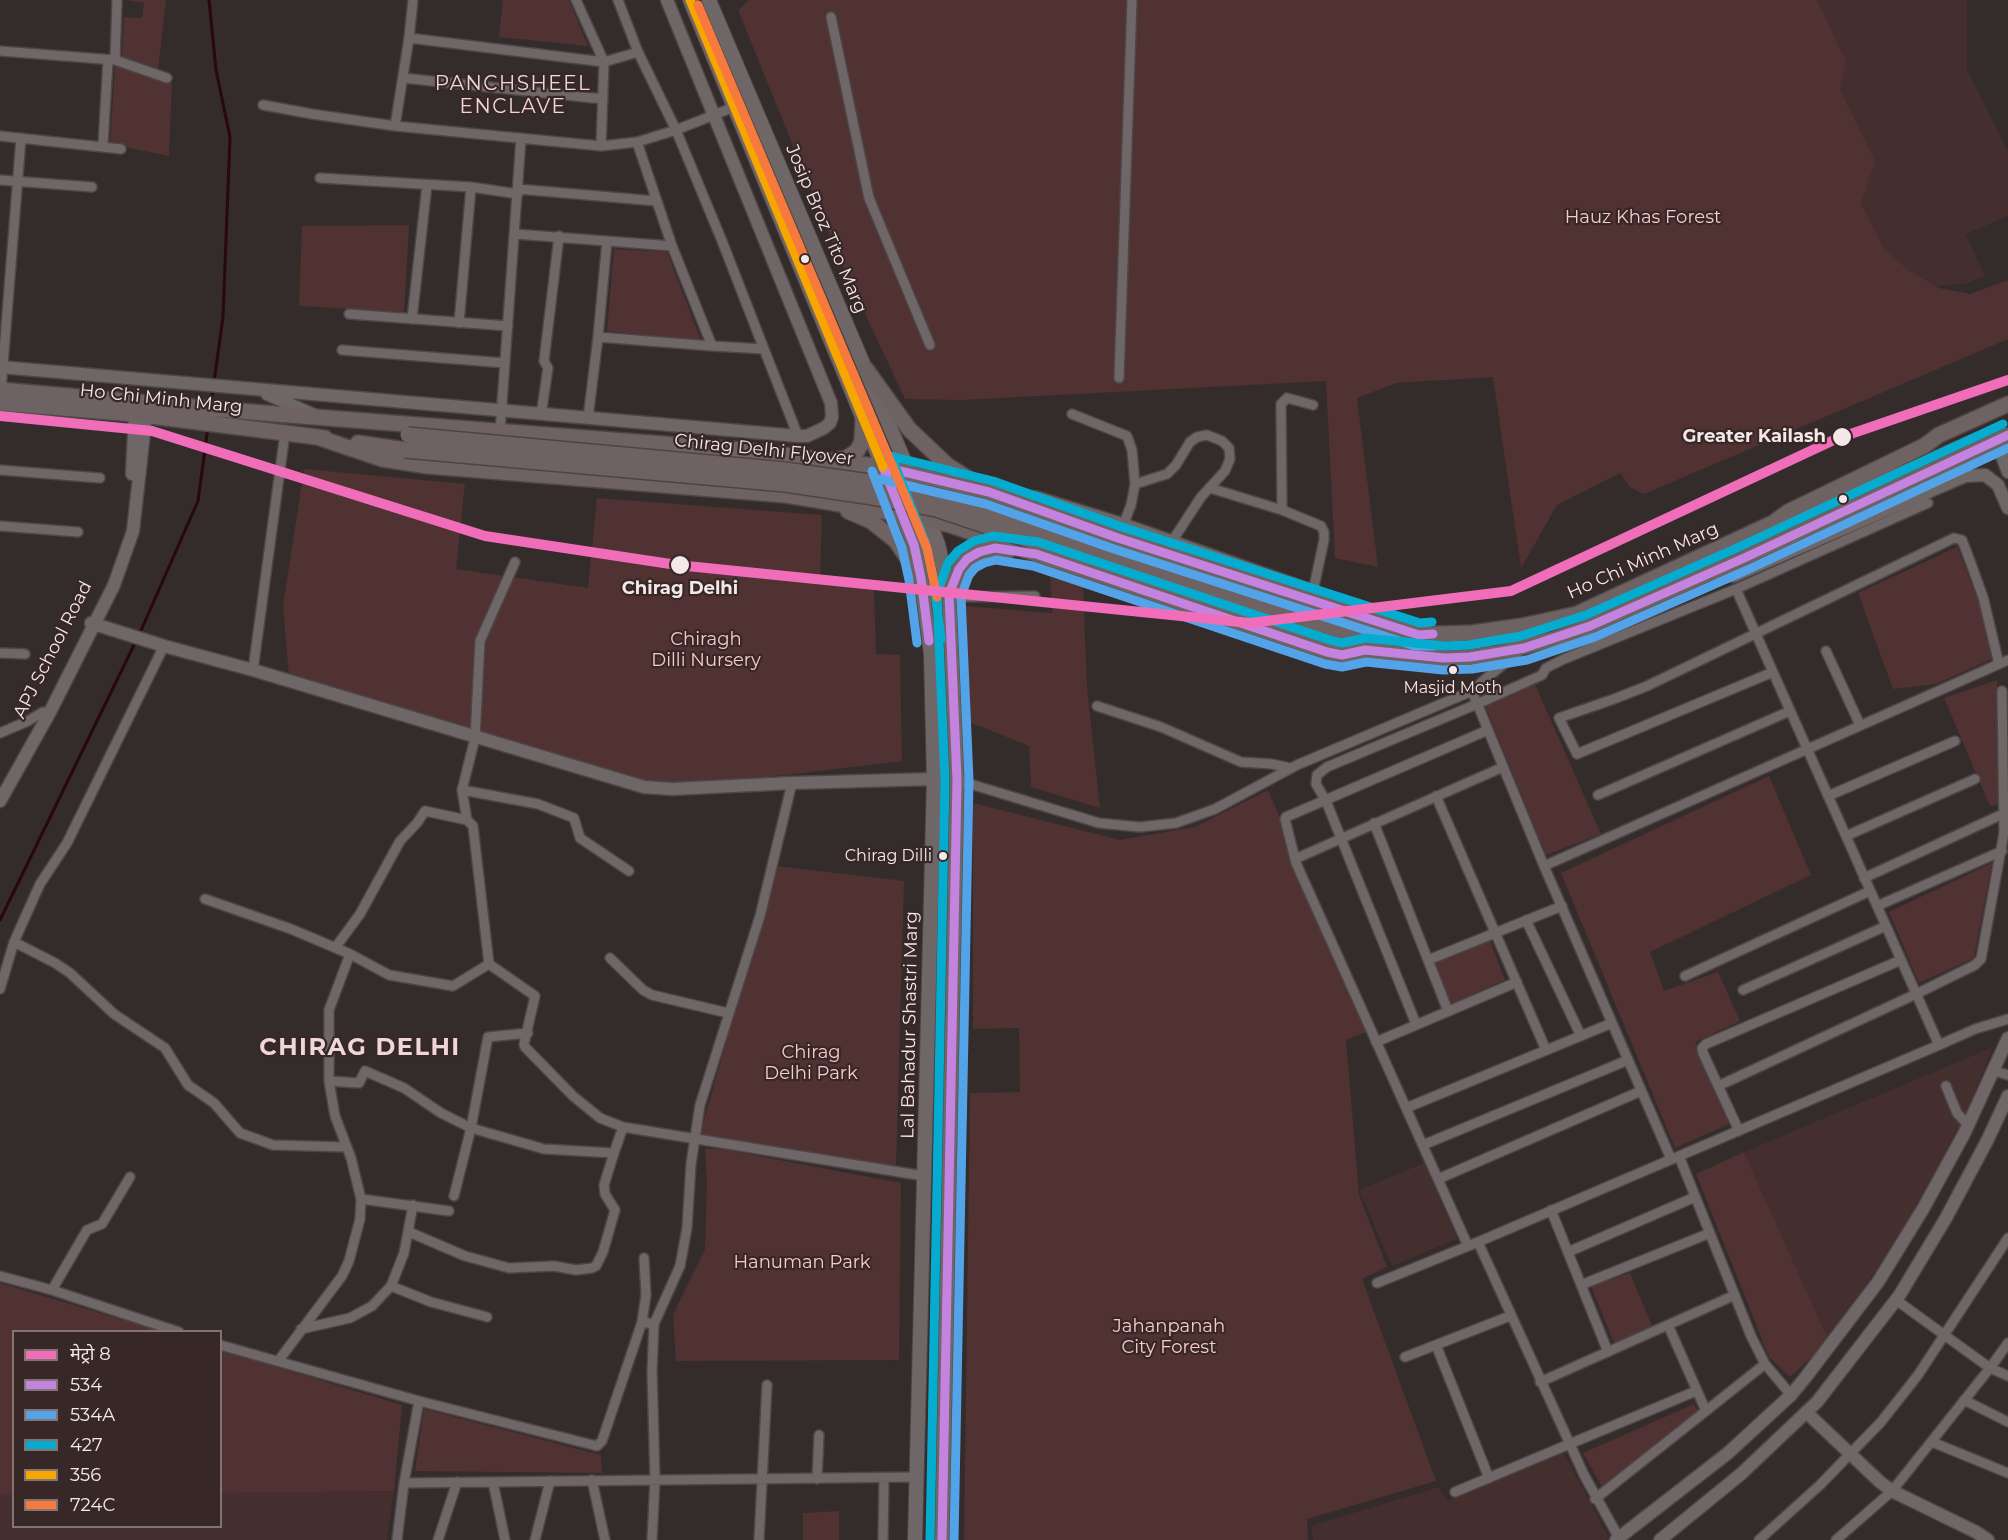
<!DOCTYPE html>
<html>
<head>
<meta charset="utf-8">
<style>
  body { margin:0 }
  #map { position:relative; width:2008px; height:1540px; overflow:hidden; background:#342b2b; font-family:Montserrat,"Noto Sans Devanagari",sans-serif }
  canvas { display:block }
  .legend { position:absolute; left:12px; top:1330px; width:210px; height:198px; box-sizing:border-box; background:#382727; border:2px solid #837474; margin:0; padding:8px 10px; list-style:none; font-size:18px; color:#f4e8e8 }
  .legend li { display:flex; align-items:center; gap:12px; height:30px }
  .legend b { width:30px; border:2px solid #837474 }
</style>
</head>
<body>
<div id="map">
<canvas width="2008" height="1540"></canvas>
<ul class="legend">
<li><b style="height:8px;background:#f06eb9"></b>मेट्रो 8</li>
<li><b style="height:8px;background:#c483df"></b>534</li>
<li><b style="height:8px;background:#53a3e8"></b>534A</li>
<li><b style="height:8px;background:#06acd0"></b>427</li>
<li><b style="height:8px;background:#f7a600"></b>356</li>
<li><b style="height:8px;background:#f6793e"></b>724C</li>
</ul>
</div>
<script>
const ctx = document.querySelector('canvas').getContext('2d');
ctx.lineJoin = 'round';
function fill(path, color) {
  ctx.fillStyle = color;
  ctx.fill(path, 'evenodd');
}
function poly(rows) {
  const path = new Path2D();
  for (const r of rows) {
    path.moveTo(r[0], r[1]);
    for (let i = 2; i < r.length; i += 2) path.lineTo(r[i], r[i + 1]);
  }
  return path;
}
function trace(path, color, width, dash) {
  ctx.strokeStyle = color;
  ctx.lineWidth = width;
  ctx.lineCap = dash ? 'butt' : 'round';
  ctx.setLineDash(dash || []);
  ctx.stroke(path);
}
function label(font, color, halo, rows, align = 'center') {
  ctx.font = font + ' Montserrat,sans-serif';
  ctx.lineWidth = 4.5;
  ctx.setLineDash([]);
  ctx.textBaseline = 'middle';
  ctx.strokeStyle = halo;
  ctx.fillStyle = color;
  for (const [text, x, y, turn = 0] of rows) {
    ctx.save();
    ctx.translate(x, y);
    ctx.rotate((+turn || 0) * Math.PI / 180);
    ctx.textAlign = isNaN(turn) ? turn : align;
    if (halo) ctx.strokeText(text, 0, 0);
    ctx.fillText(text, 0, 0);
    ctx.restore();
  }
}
fill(poly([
  [1817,0,1967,0,1967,69,2008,151,2008,216,1966,234,1985,276,1964,284,1937,286,1906,268,1883,247,1861,203,1874,161,1840,89,1846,61],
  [1993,1047,1960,1128,1935,1180,1829,1341,1744,1152],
  [1424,1163,1457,1239,1392,1266,1359,1190],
  [1564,1453,1609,1538,1606,1540,1313,1540,1311,1526,1439,1487,1447,1501],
  [394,1491,387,1540,0,1540,0,1496,13,1495,14,1526,220,1526,221,1493]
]), '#442e2e');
fill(poly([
  [126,0,166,0,158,69,122,57,124,17,142,18,144,3],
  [503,0,569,0,588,46,499,37],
  [749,0,1817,0,1846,61,1840,89,1875,161,1861,203,1883,247,1906,268,1939,288,1970,294,2008,280,2008,339,1644,494,1630,487,1620,473,1557,505,1521,568,1493,377,1396,383,1357,398,1378,567,1335,558,1326,381,962,400,905,399,837,254,738,10],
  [115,65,172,83,169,156,110,144],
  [409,225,404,312,299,306,302,226],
  [614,249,667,252,701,340,607,331],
  [304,469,465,484,456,569,588,588,597,498,822,515,820,582,874,589,876,654,900,655,902,761,702,785,644,780,289,677,283,606],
  [1957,547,1983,612,1992,659,1936,684,1893,689,1858,593],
  [1050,577,1083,587,1087,687,1100,808,1031,787,1029,746,967,721,966,606,1052,613],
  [1997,680,2000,745,2000,804,1990,806,1944,698],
  [1534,682,1601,834,1546,855,1484,703],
  [1769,776,1811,875,1650,952,1664,991,1718,972,1740,1021,1695,1042,1729,1124,1675,1148,1561,873],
  [1268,790,1371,1030,1346,1040,1359,1195,1387,1267,1362,1279,1436,1481,1307,1519,1308,1540,964,1540,970,1093,1020,1092,1019,1028,973,1029,973,803,1120,840,1195,827],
  [1992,863,1974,958,1919,983,1889,912],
  [776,866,904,881,896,1167,699,1138],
  [1489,938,1505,980,1449,1005,1432,962],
  [705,1149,721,1149,901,1183,899,1360,676,1361,673,1315,705,1249,707,1183],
  [1744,1152,1829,1341,1790,1377,1769,1357,1696,1174],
  [1630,1273,1652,1326,1614,1343,1591,1286],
  [0,1283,160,1331,14,1332,13,1495,0,1496],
  [220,1350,402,1405,394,1491,221,1493],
  [1694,1404,1698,1411,1602,1487,1583,1453],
  [424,1409,601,1455,602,1473,415,1471],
  [839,1511,839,1540,803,1540,803,1513]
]), '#513232');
trace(poly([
  [209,0,216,70,230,137,223,317,214,382],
  [211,403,213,389],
  [139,635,198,501,208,427],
  [0,920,136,641]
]), '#28080b', 3);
const minor = poly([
  [576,0,604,62,601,146],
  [618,0,638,52],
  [831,17,869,198,930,345],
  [409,38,413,0],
  [0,51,115,60,117,0],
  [115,60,167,78],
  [403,78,603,99],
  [263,105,312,114,395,126,601,146,637,142,676,130,734,107],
  [395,126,409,38,604,62,638,52,676,130,722,241,764,349],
  [0,136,121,149],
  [103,145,108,60],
  [320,178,471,187,518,194],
  [0,180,92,187],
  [518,189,656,201],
  [515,234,672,246,637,142],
  [349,314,508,326],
  [412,319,427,185],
  [459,323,471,187],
  [598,337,607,241],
  [712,346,764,349,798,436],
  [342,350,505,363],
  [1119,378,1132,0],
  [1,390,21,138],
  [1072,414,1127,436,1132,450,1135,484],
  [541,415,548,368,544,361,559,236],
  [588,418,598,337,712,346,672,246],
  [500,431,521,138],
  [0,470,100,478],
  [1210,488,1282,510,1321,526,1324,532,1324,540,1312,596],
  [1011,499,1024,495,1037,496,1124,523,1314,590],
  [1282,510,1281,404,1287,398,1313,405],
  [0,526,78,532],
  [1118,538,1131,505,1135,484,1167,474,1176,465,1190,442,1197,437,1207,435,1222,441,1229,448,1230,459,1225,471,1201,497,1169,546],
  [515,562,480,641,475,738,462,790,467,820,473,826,489,964,535,996,524,1044,525,1047,573,1096,600,1118,623,1127,924,1176],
  [1736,589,1939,1045],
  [949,597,1035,596],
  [1826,651,1860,725],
  [0,653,25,654],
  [253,670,285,433],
  [1773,672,1577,754,1559,718,1614,699,1647,686,1954,538,1962,540,1970,561,1983,597,1999,664],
  [1472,691,1544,866,2008,660],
  [1097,706,1161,727,1241,762,1272,764,1290,768],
  [0,733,28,721,43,712],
  [957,780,1099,823,1140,827,1176,823,1215,809,1297,765,1472,691,1484,680,1520,651],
  [462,790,538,804,574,818,580,838,629,871],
  [1598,795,1790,711],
  [1436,796,1546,1050],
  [1828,796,1955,741],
  [1374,823,1448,1011],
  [1846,836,1975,779],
  [1295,859,1503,767],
  [1544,866,1671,1159],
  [1864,878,2005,813],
  [205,899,291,929,350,954],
  [1877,906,2002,851],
  [1526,920,1581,1036],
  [14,942,55,963,70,973,114,1014,165,1048,188,1085,214,1103,240,1133,273,1145,346,1147],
  [335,948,360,914,400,841,417,823,425,811,467,820],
  [610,958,643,990,652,995,728,1013],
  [1428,960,1562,906],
  [1685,976,1870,891],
  [0,989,14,942,40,884,67,843,164,646],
  [1743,990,1886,926],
  [1416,1024,1326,801,1316,784,1317,775,1327,767,1477,704,1542,675,1546,668,1564,659,1736,589,1928,503],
  [1376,1042,1517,982],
  [1994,1071,2008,1075],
  [329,1081,359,1083,365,1071,404,1088,441,1113,471,1128,544,1149,614,1153,623,1127],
  [1718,1086,1916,994,1975,965,1981,959,2004,833,2002,691],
  [1946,1086,1957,1113,1968,1125],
  [1406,1108,1612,1023],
  [1739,1131,1703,1053,1702,1048,1706,1044,1901,960],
  [1423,1145,1628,1060],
  [1679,1156,1751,1336,1765,1364,1791,1395],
  [1438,1179,1641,1091],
  [454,1196,471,1128,488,1037,528,1033],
  [361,1199,449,1211],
  [1551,1210,1608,1352],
  [409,1232,465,1256,509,1268,554,1266,576,1270,592,1268,596,1266,603,1252,615,1210,605,1194,604,1185,614,1153],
  [1478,1242,1584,1475,1619,1538],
  [1468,1246,1296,863,1285,819,1286,817,1488,730],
  [1568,1252,1695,1197],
  [0,1276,52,1290,179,1332],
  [1377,1283,1478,1242,1939,1045,1975,1029,2008,1019],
  [1581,1285,1710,1233],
  [391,1286,404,1253,413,1205],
  [52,1290,87,1230,102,1224,130,1177],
  [1896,1300,1990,1368,2008,1376],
  [642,1322,646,1295,644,1258],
  [1668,1325,1706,1411],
  [301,1329,350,1318,372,1306,391,1286,431,1302,487,1317],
  [220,1345,419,1401,597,1446,602,1441,642,1322,654,1324],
  [1436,1345,1489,1478],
  [1405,1357,1510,1316],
  [279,1360,342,1276,349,1261,360,1219,361,1199,351,1158,335,1116,329,1081,329,1010,350,954,389,975,453,986,489,964],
  [1540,1382,1735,1295],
  [1964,1400,2008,1422],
  [1932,1442,2008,1473],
  [817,1479,819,1435],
  [592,1480,605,1540],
  [493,1482,505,1540],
  [404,1483,916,1477],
  [1455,1492,1696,1391],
  [1595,1499,1765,1364],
  [397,1540,404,1483,419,1401],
  [438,1540,457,1482],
  [535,1540,550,1481],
  [652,1540,655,1479,652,1371,654,1324,680,1266,687,1228,691,1164,700,1105,760,916,792,783],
  [759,1540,767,1385],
  [883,1540,884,1478],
  [1759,1540,1820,1485,1881,1422,1918,1375,2008,1238],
  [1836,1540,1892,1491,1990,1368,2008,1343]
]);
const tertiary = poly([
  [0,367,798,436,807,436,824,428,830,423,832,417,831,403,667,0],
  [267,394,314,415],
  [132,474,135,414],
  [1775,523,1792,520,1978,439,1990,440,1999,448,2008,472],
  [1711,572,1734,576,1965,476,1985,475,1998,485,2008,508],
  [91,623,164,646,253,670,644,787,672,789,792,783,934,779],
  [0,801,50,712,114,585,133,531,146,415],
  [1806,1412,1880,1482,1892,1491,1976,1532,1988,1540],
  [1616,1540,1728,1453,1791,1395,1805,1378,1878,1282,1923,1209,1964,1134,2008,1038],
  [1660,1540,1741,1474,1817,1402,1899,1296,1946,1218,1987,1141,2008,1096]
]);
const secondary = poly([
  [690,0,883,467,914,545,921,578,931,654,934,779,915,1540],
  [709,0,912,479],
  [926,514,938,544,949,594,957,780,942,1540]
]);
const primary = poly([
  [866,369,909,429,947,465,977,484],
  [0,390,263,413,741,450,883,467,989,492,1118,538,1419,635],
  [0,403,135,414,325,438],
  [317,437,382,459,428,466,786,495,901,514,950,525,1327,652,1342,655,1365,650],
  [358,443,405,450],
  [836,460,847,458,857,451,862,442,863,420],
  [848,511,871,521,896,541,921,578],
  [949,594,959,569,967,559,979,552,995,548,1009,550],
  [1328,626,1373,636,1472,633,1522,626,1577,614,1773,523,1788,512,1924,446,1939,435,2008,404],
  [1319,638,1365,650,1444,658,1470,657,1498,653,1554,639,1590,626,1742,559]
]);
trace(minor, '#4e4646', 12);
trace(tertiary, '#4e4646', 15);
trace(secondary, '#4e4646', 16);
trace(primary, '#4e4646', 18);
trace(minor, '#6f6767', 9);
trace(tertiary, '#6f6767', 12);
trace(secondary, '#6f6767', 14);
trace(primary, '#6e6262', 15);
const primaryBridge = poly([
  [408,435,785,470,869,482,939,497,1328,626],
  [405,450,785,484,866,496,936,509,1319,638],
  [1742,559,2008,435]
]);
trace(primaryBridge, '#4e4646', 18, []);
trace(primaryBridge, '#6e6262', 15);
trace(poly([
  [883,467,989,492,1118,538,1419,635,1433,634],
  [883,467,914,545,921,578,929,641],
  [942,1540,957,780,949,594,959,569,967,559,979,552,995,548,1036,554,1327,652,1342,655,1365,650,1444,658,1470,657,1524,648,1590,626,1742,559,2008,435]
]), '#c483df', 9);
trace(poly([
  [872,471,902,548,909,580,917,643],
  [880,479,986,504,1114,549,1415,646,1434,646],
  [954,1540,969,780,961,596,969,575,975,568,984,563,996,560,1033,566,1325,664,1342,667,1366,662,1443,670,1472,669,1527,660,1595,637,1747,570,2008,448]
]), '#53a3e8', 9);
trace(poly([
  [886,455,993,481,1122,527,1420,623,1432,622],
  [894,463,925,542,933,576,941,639],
  [930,1540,945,780,937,593,948,563,958,551,974,541,993,536,1038,542,1330,640,1342,643,1365,638,1444,646,1469,645,1521,636,1586,615,1737,548,2003,424]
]), '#06acd0', 9);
trace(poly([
  [690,0,883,467]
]), '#f7a600', 9);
trace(poly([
  [698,5,927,548,937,597]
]), '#f6793e', 9);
trace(poly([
  [0,416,152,431,485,536,677,565,1250,623,1511,591,1836,439,2008,380]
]), '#f06eb9', 10);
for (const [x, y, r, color] of [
  [805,259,5,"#f4e8e8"],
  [1842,437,10,"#f4e8e8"],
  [1843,499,5,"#f4e8e8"],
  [680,565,10,"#f4e8e8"],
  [1453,670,5,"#f4e8e8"],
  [943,856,5,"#f4e8e8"]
]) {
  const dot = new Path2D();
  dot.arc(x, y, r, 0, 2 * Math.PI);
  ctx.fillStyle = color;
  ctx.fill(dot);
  trace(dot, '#382727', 2);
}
label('16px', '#f4e8e8', '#382727', [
  ["Masjid Moth",1453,688],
  ["Chirag Dilli",932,856,"right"]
]);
label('18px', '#f8c9c9', '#382727', [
  ["Hauz Khas Forest",1643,218],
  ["Chiragh",706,640],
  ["Dilli Nursery",706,661],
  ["Chirag",811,1053],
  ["Delhi Park",811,1074],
  ["Hanuman Park",802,1263],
  ["Jahanpanah",1169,1327],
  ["City Forest",1169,1348]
]);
label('18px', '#f4e8e8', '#382727', [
  ["Josip Broz Tito Marg",826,229,67],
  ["Ho Chi Minh Marg",161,399,6],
  ["Chirag Delhi Flyover",764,450,6],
  ["Ho Chi Minh Marg",1643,561,-24],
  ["APJ School Road",53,650,-63],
  ["Lal Bahadur Shastri Marg",910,1025,-89]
]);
label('bold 18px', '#f4e8e8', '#382727', [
  ["Greater Kailash",1826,437],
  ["Chirag Delhi",680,589,"center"]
], 'right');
ctx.letterSpacing = '1.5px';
label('20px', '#eed7d6', '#382727', [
  ["PANCHSHEEL",513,84],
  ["ENCLAVE",513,107]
]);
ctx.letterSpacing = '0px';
ctx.letterSpacing = '1.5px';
label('bold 24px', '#eed7d6', '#382727', [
  ["CHIRAG DELHI",360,1048]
]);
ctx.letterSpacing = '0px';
</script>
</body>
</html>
